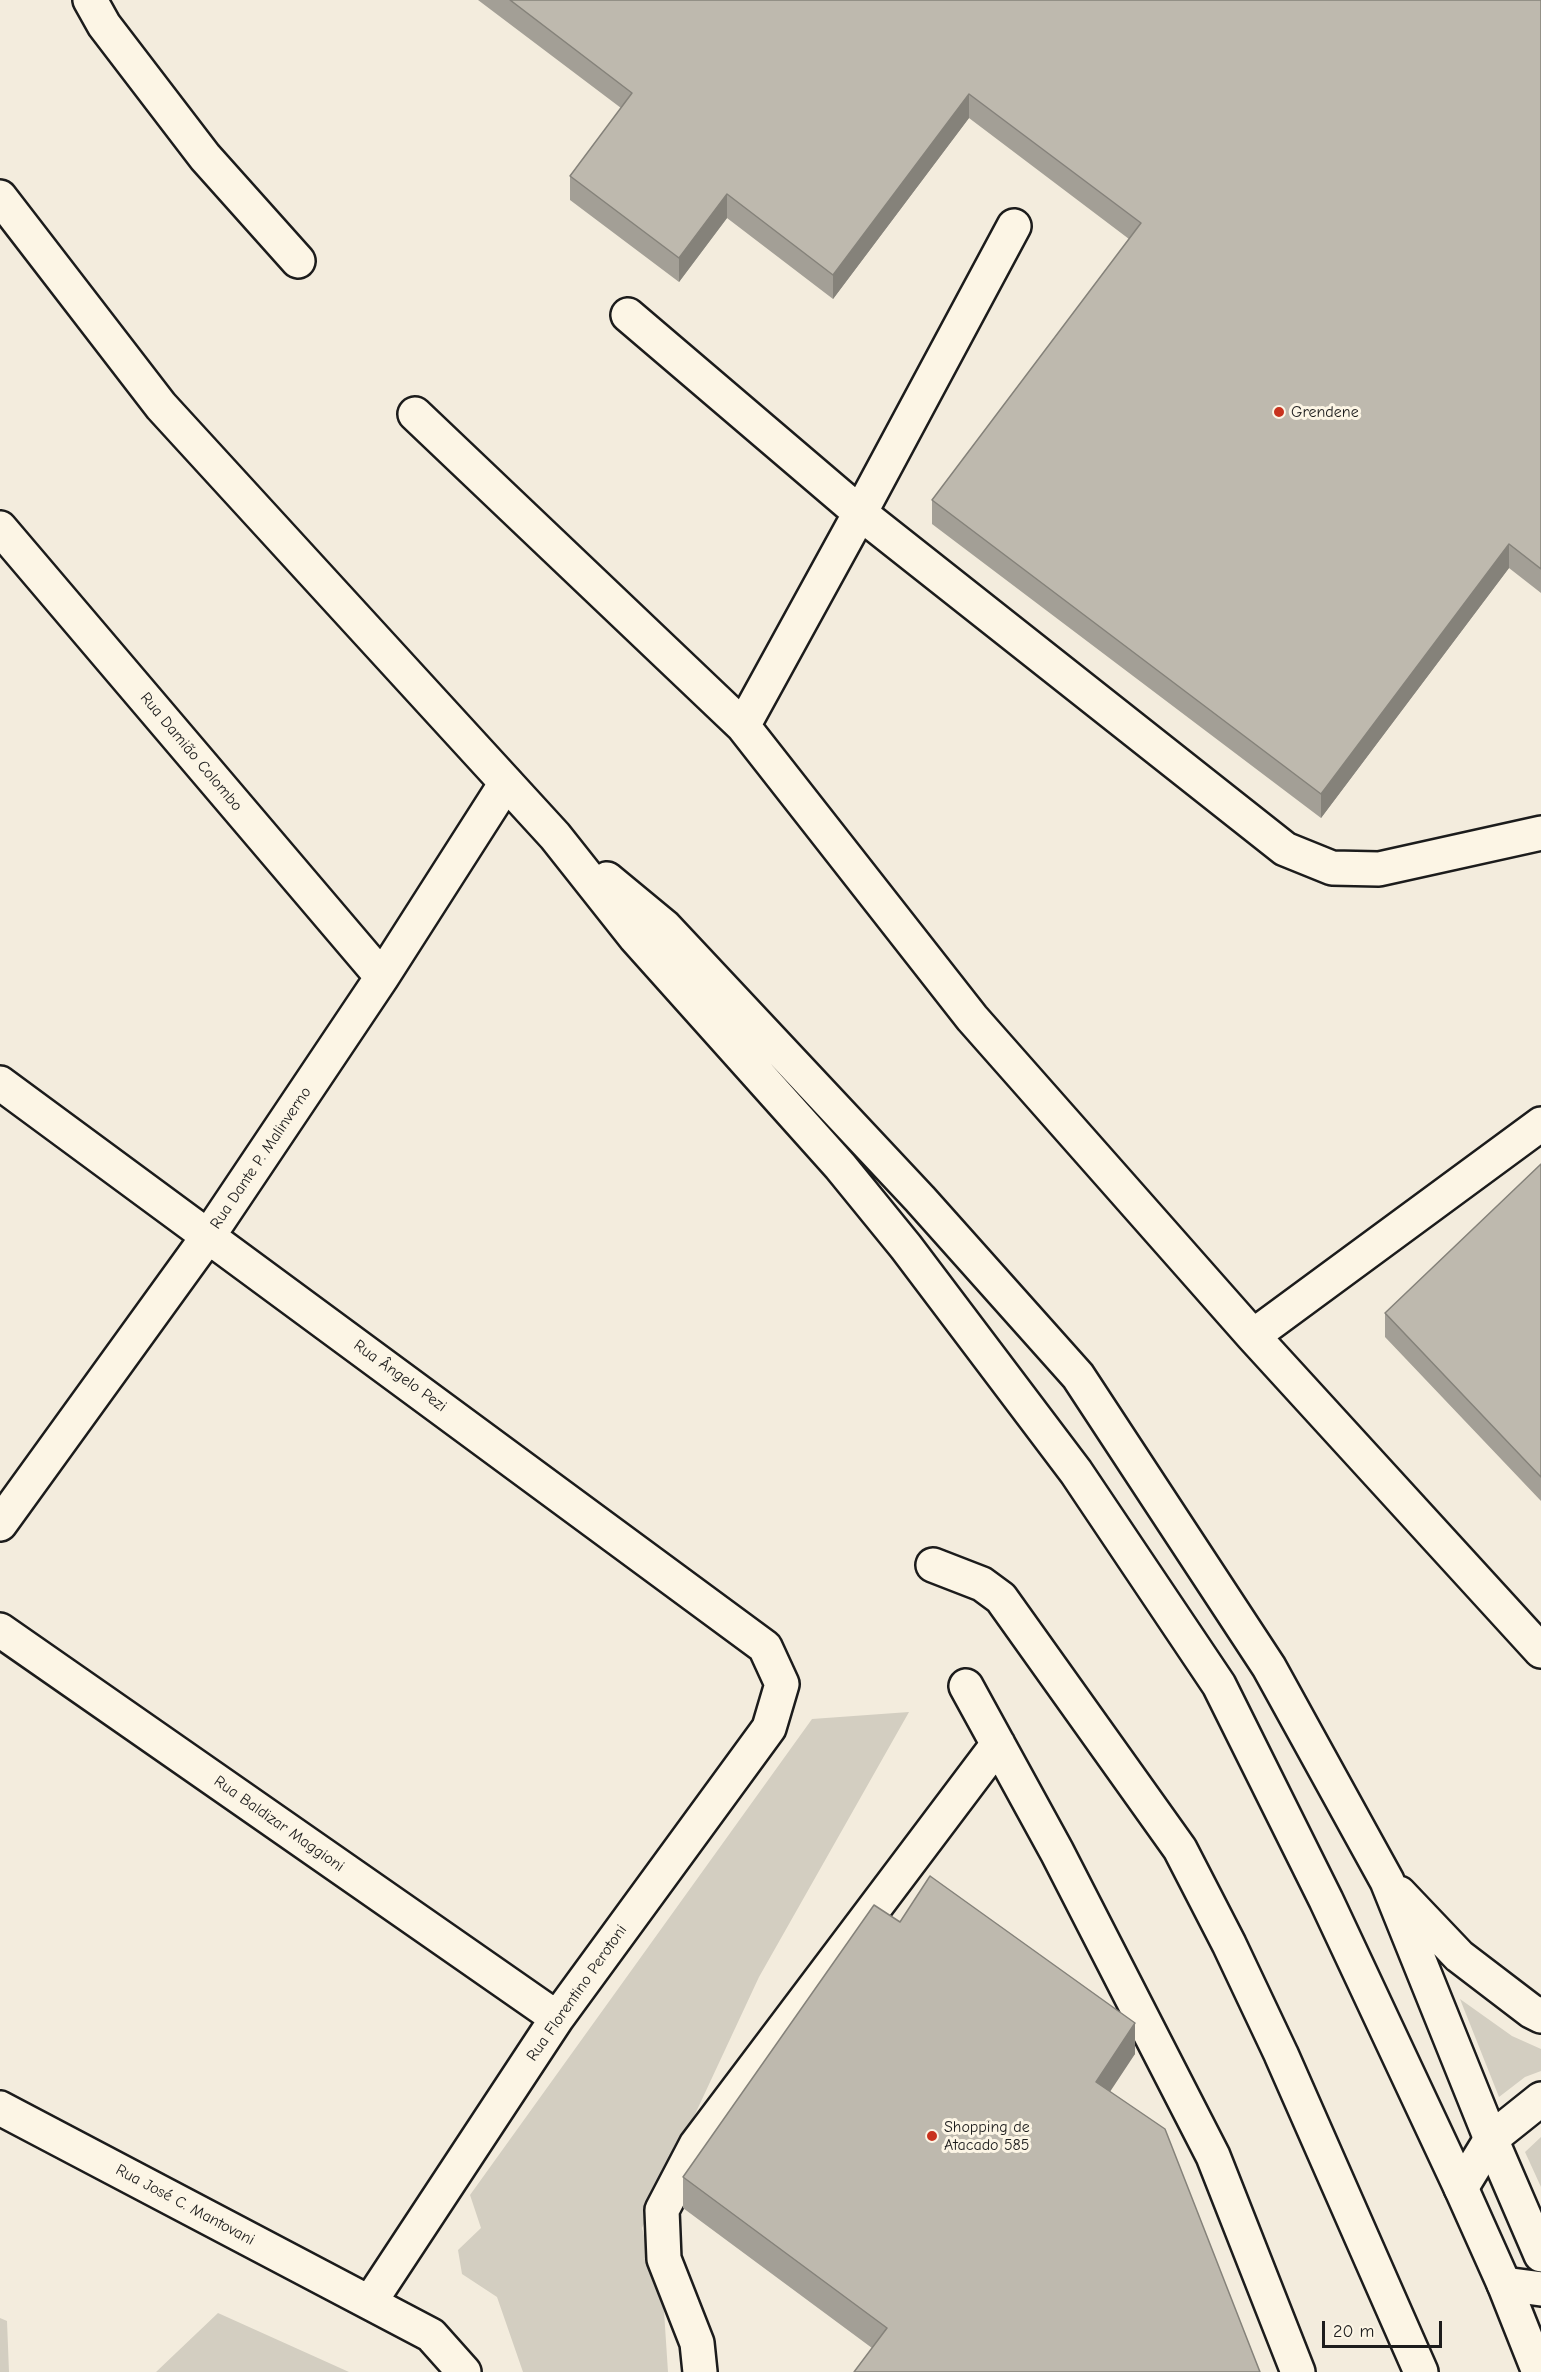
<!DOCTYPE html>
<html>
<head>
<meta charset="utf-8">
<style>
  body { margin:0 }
  #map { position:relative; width:1541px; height:2372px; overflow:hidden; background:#f3ecdd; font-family:"Comic Neue",sans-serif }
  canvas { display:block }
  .scale { position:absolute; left:1322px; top:2321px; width:120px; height:27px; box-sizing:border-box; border:3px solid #1c1c1c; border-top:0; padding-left:8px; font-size:18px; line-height:21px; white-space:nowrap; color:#1c1c1c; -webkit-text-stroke:4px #fcf5e5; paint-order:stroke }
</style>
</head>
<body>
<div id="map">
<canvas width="1541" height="2372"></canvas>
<div class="scale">20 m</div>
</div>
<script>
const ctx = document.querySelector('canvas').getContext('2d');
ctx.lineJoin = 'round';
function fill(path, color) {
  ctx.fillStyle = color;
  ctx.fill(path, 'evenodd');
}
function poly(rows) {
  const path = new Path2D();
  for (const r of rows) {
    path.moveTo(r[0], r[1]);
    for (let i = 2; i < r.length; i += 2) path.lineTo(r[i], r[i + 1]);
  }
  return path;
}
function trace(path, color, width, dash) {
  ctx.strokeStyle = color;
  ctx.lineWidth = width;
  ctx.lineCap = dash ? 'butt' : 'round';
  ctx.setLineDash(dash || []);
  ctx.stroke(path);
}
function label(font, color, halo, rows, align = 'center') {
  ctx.font = font + ' "Comic Neue",sans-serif';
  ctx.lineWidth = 6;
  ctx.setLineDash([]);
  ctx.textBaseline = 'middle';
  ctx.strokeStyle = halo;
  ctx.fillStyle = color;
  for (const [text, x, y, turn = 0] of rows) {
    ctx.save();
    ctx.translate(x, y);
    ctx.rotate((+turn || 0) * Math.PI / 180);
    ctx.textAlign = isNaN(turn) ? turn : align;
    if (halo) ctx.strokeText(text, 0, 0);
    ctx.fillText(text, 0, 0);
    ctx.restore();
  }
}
fill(poly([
  [909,1712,759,1977,642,2228,664,2311,668,2372,523,2372,497,2297,462,2274,458,2250,481,2228,470,2195,812,1719],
  [1460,1999,1512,2036,1541,2049,1541,2071,1525,2077,1499,2097],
  [1541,2137,1541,2187,1525,2152],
  [218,2313,349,2372,156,2372],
  [0,2318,7,2321,9,2372,0,2372]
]), '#d3cec1');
const minor = poly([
  [90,0,104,25,205,157,298,261],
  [628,315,860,513,1285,849,1332,868,1379,869,1541,833],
  [415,414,743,726,972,1018,1253,1336,1541,1651],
  [0,528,382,977],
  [743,726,860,513,1014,226],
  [0,1083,765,1647,782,1684,769,1728,557,2018,370,2302],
  [1253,1336,1541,1124],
  [0,1524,209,1235,382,977,506,783],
  [933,1565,982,1584,1001,1598,1180,1849,1229,1944,1281,2054,1421,2372],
  [0,1630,557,2018],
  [966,1686,1057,1852,1213,2156,1298,2372],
  [0,2108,431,2335,464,2372],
  [700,2372,697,2343,664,2259,662,2210,696,2145,998,1744]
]);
const major = poly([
  [1461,2188,1491,2139,1541,2099],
  [1504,2284,1541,2289]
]);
const highway = poly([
  [0,197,161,406,555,836,635,937,840,1166,906,1247,1076,1472,1219,1685,1326,1900,1461,2188,1504,2284,1539,2372],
  [607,879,665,927,920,1199,1078,1376,1269,1667,1387,1881,1491,2139,1541,2255],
  [1399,1893,1459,1956,1531,2011,1541,2016]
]);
trace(minor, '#1c1c1c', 38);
trace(major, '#1c1c1c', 38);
trace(highway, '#1c1c1c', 38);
trace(minor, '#fcf5e5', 33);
trace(major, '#fcf5e5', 33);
trace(highway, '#fcf5e5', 33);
fill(poly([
  [478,0,1541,0,1541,593,1509,568,1321,818,932,524,932,500,1129,239,969,118,833,299,727,218,679,282,570,200,570,176,621,108],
  [1541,1164,1541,1501,1385,1337,1385,1313],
  [900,1922,1135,2054,872,2348,683,2208,683,2177]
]), '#a39f96');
fill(poly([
  [969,94,969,118,833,299,833,275],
  [727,194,727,218,679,282,679,258],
  [1509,544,1509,568,1321,818,1321,794],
  [1135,2023,1135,2054,1096,2113,1096,2082]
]), '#85827a');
const building = poly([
  [510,0,1541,0,1541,569,1509,544,1321,794,932,500,1141,223,969,94,833,275,727,194,679,258,570,176,632,93,510,0],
  [1541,1164,1541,1477,1385,1313,1541,1164],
  [930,1876,1135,2023,1096,2082,1165,2129,1260,2372,854,2372,887,2328,683,2177,874,1905,900,1922,930,1876]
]);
fill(building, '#beb9ae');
trace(building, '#85827a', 1.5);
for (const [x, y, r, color] of [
  [1279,412,6,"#c8321e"],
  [932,2136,6,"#c8321e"]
]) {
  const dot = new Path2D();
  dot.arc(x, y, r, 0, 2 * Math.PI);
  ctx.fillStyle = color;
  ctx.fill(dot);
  trace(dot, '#fcf5e5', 2);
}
label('16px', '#1c1c1c', '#fcf5e5', [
  ["Grendene",1291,412],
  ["Shopping de",944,2127],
  ["Atacado 585",944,2145]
], 'left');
label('16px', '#1c1c1c', '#fcf5e5', [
  ["Rua Damião Colombo",191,752,50],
  ["Rua Dante P. Malinverno",261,1158,-56],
  ["Rua Ângelo Pezi",400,1376,36],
  ["Rua Baldizar Maggioni",279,1824,35],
  ["Rua Florentino Perotoni",577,1993,-55],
  ["Rua José C. Mantovani",185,2205,28]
]);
</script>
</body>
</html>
